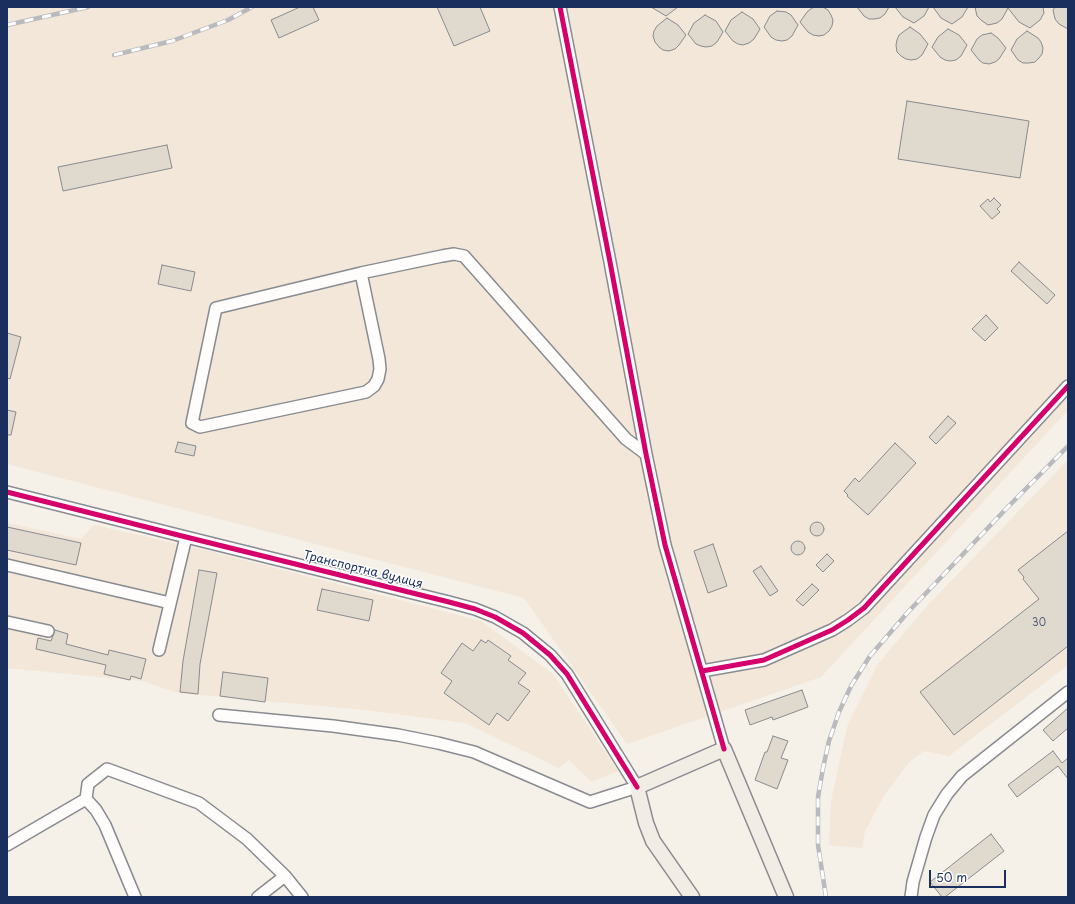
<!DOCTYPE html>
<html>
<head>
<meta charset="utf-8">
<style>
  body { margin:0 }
  #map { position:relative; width:1075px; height:904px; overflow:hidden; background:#f5f0e8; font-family:"Playpen Sans",sans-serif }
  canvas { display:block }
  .frame { position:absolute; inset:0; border:8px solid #1b2f5e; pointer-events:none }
  .scale { position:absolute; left:929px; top:870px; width:77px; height:18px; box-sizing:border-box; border:2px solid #1b2f5e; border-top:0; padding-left:5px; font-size:12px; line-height:14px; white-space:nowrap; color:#1b2f5e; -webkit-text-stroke:3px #fff; paint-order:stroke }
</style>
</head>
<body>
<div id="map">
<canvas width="1075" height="904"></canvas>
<div class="frame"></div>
<div class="scale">50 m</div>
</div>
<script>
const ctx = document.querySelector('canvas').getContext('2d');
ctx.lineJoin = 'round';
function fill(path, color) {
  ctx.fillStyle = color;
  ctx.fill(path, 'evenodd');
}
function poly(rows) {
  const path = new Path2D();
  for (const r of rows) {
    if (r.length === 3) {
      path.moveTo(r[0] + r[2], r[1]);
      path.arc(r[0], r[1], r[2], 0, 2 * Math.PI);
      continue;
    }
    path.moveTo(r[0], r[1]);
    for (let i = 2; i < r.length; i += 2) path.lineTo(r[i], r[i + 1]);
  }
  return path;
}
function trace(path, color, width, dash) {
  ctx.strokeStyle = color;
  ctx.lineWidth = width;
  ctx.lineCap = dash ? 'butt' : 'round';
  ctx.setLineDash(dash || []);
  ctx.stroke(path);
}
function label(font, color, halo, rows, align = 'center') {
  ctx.font = font + ' "Playpen Sans",sans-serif';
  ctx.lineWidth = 3;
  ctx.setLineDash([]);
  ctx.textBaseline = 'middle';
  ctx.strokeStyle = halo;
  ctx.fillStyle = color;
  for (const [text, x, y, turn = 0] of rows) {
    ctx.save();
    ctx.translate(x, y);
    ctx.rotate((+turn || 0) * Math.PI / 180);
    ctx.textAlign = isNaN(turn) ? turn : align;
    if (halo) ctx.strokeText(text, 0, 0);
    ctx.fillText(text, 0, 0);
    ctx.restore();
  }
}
fill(poly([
  [7,7,1068,7,1068,410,821,677,627,744,524,598,7,464],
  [1068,460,1068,665,949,756,924,751,909,762,884,796,865,831,862,848,829,845,831,801,847,727,877,665,928,605],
  [7,523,81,539,94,525,205,550,481,621,553,674,618,771,592,782,569,760,559,768,465,723,366,710,178,693,142,681,7,668]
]), '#f2e7d8');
const building = poly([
  [300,7,313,7,319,20,279,38,271,20,300,7],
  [437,7,480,7,490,31,454,46,437,7],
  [651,7,678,7,666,16,651,7],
  [815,7,823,7,828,10,831,15,833,20,832,26,829,31,824,35,819,36,813,35,808,32,800,22,807,12,812,8,815,7],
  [857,7,889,7,885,14,880,18,874,19,869,19,864,16,857,7],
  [895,7,929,7,924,16,914,23,903,17,895,7],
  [933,7,968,7,962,17,952,24,941,18,933,7],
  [975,7,1043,7,1044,13,1040,20,1030,28,1019,22,1008,8,1002,19,997,23,988,25,981,20,977,16,975,7],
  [1055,7,1068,7,1068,29,1059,24,1055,19,1053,10,1055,7],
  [777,11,786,12,791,15,798,25,792,36,787,40,782,41,776,40,771,37,764,27,770,16,777,11],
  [742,12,753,19,760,29,754,39,749,43,743,45,738,44,733,41,725,31,731,20,742,12],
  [705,15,716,21,723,32,717,42,712,46,706,47,701,46,696,44,688,34,694,23,705,15],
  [667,18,678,25,686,35,679,45,675,49,669,51,663,50,659,47,655,42,653,36,654,31,657,26,667,18],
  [910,27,920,34,928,44,922,55,917,59,911,60,906,59,901,56,897,52,896,45,897,40,899,35,910,27],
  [948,29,959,35,967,45,961,56,956,60,950,61,945,60,940,57,932,47,938,37,948,29],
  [1027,31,1038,38,1041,42,1043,48,1042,54,1039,58,1035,62,1029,63,1023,63,1018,60,1011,50,1017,39,1027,31],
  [991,33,998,38,1006,48,999,59,995,62,989,64,983,63,979,60,971,50,977,39,982,35,991,33],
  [907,101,1029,121,1020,178,898,159,907,101],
  [167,145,172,168,63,191,58,167,167,145],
  [994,198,1001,205,997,209,1000,212,992,219,980,206,988,199,990,202,994,198],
  [1019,262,1055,295,1047,304,1011,271,1019,262],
  [162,265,195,272,191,291,158,284,162,265],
  [986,315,998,328,985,341,972,329,986,315],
  [7,333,21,337,10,379,7,378,7,333],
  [7,410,16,412,11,435,7,435,7,410],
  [948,416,956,423,936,444,929,437,948,416],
  [178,442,196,446,194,456,175,452,178,442],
  [895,443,916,463,868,515,847,496,848,495,844,491,855,478,859,482,895,443],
  [817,529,7],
  [7,527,81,543,76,565,7,550,7,527],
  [1068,531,1068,646,954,735,920,692,1039,599,1023,579,1024,577,1018,570,1068,531],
  [798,548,7],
  [713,544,727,586,708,593,694,551,713,544],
  [827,554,834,561,823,572,816,565,827,554],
  [761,566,778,591,770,596,753,571,761,566],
  [199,570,217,573,200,664,198,694,180,692,183,661,199,570],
  [812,584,819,590,803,606,796,600,812,584],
  [322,589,373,600,369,621,317,610,322,589],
  [55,630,68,634,66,644,108,655,109,650,146,659,141,679,131,676,130,680,104,674,106,665,36,649,38,638,51,641,55,630],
  [481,640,486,643,488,640,511,656,508,660,526,673,518,683,530,691,508,721,497,713,489,725,444,693,452,681,441,673,462,643,473,651,481,640],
  [223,672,268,678,265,702,220,696,223,672],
  [802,690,808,707,773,720,772,717,750,725,745,710,802,690],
  [1068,708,1068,728,1053,741,1043,730,1068,708],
  [773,736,788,741,781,758,788,760,777,789,755,780,765,752,767,752,773,736],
  [1053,751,1062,763,1068,758,1068,779,1058,766,1017,797,1008,785,1053,751],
  [991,834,1004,851,945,897,942,897,930,882,991,834]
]);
fill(building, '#e0d9cd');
trace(building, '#898b90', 1);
const minor = poly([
  [560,7,610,262,646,454,665,545,724,749],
  [361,273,379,359,380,369,378,379,374,386,366,392,200,427,192,423,216,308,361,273,442,256,454,254,464,256,626,439,646,454],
  [7,492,186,537,449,602,475,609,495,617,523,633,550,655,567,674,637,787,590,802,474,752,438,743,398,735,333,726,219,715],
  [7,565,170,603],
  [7,622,48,631],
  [159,650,186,537],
  [702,671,764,660,832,630,848,620,864,608,1068,386],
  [86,799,88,784,107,769,199,803,247,839,285,876,302,897],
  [86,799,96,810,105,825,135,897],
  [7,845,86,799],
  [258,897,285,876],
  [911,897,913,882,926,837,934,815,947,794,962,776,1068,692]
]);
const major = poly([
  [692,897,653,841,646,823,637,787,724,749,786,897]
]);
trace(minor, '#898b90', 14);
trace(major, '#898b90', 17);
trace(minor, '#fefdfc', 11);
trace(major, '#f2ede4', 14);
const rail = poly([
  [7,25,88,7],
  [114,55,172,41,228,20,252,7],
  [826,897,818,845,818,797,823,768,829,741,839,712,851,686,870,656,909,611,1004,511,1068,446]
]);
trace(rail, '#b8babe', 4.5);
trace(rail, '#fff', 3, [9]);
trace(poly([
  [560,7,610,262,646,454,665,545,724,749],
  [7,492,186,537,449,602,475,609,495,617,523,633,550,655,567,674,637,787],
  [702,671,764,660,832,630,848,620,864,608,1068,386]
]), '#d6006c', 5);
label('10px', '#4d5a7a', null, [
  ["30",1039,623]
]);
label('12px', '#1b2f5e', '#fff', [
  ["Транспортна вулиця",363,570,14]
]);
</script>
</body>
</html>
